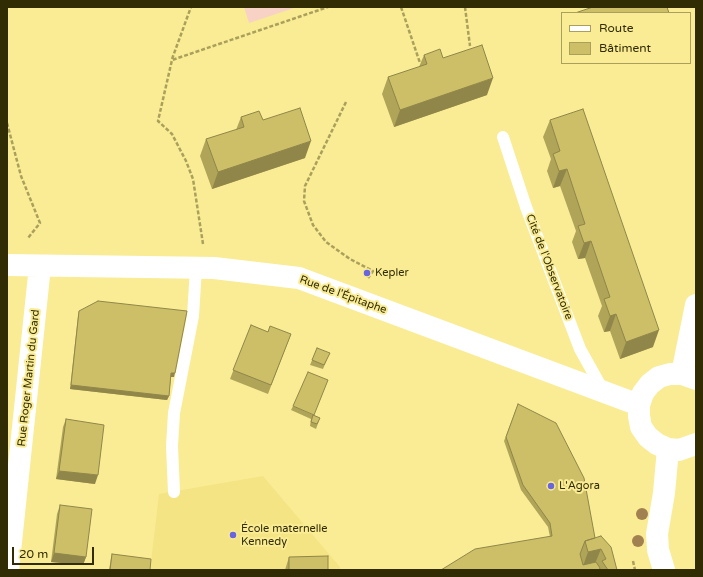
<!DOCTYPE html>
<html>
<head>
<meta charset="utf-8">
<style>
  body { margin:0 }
  #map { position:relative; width:703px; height:577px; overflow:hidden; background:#faec94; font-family:"Varela Round",sans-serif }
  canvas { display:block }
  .frame { position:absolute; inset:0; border:8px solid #322c05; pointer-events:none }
  .legend { position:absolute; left:561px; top:12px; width:130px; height:52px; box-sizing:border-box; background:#faec94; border:1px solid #aa9f5b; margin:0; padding:5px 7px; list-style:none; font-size:12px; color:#322c05 }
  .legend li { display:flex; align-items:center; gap:8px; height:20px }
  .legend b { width:20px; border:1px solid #aa9f5b }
  .scale { position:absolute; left:12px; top:547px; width:82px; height:18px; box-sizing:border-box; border:2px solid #322c05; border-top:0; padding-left:5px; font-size:12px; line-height:14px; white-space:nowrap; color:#322c05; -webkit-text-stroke:3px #faec94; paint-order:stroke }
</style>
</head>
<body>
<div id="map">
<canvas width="703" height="577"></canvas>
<div class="frame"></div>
<ul class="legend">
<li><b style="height:5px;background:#fff"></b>Route</li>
<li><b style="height:11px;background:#cdbf68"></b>Bâtiment</li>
</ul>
<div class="scale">20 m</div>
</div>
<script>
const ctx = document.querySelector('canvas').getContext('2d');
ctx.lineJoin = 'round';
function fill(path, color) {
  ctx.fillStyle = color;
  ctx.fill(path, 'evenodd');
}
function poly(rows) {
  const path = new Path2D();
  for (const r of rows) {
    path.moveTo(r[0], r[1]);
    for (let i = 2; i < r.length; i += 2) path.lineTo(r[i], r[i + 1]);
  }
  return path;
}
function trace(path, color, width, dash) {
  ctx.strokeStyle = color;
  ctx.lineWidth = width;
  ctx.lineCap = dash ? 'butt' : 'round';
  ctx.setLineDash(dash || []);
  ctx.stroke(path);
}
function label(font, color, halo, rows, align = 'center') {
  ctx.font = font + ' "Varela Round",sans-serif';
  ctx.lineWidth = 4;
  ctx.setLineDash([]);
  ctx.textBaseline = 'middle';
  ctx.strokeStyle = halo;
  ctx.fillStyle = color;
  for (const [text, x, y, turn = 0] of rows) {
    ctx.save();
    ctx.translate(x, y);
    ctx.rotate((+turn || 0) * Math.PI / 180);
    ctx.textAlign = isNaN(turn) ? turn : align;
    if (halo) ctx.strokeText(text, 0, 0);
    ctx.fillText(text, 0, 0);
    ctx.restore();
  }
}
fill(poly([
  [263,476,340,567,340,570,150,570,159,494]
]), '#f4e483');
fill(poly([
  [244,7,297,7,249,23]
]), '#f7d2c5');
trace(poly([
  [401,7,420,63],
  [465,7,470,46],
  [172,59,191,7],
  [346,102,305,186,304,201,313,225,326,242,350,259,373,271,368,278],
  [7,123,21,176,40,223,28,238],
  [203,244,193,179,186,161,172,134,158,121,172,60,328,7],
  [633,561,635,570]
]), '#aba05b', 2.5, [4, 2]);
trace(poly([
  [503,137,526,207,580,349,604,392],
  [174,492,172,446,174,413,193,316,196,268]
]), '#fff', 12);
trace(poly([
  [7,265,214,268,299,278,639,405],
  [682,374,696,305],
  [696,379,682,374,670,374,659,377,650,384,643,393,639,405,639,416,641,427,648,437,657,444,668,449,679,450,696,444],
  [8,570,40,266],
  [664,570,658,550,657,534,664,493,668,449]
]), '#fff', 22);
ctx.fillStyle = '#a28150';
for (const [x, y] of [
  [642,514],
  [638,541]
]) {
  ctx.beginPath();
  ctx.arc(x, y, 6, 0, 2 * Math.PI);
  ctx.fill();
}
fill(poly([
  [424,55,443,58,487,95,394,127,382,94,388,77,419,67],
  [241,117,263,120,305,158,212,189,200,156,206,139,236,130],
  [550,120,653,347,620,359,610,331,604,332,598,316,602,306,585,258,578,259,572,242,576,231,560,186,553,188,547,171,551,159,543,137],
  [79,311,174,377,171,377,169,396,167,400,70,389,78,316],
  [251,325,268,332,291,334,268,394,230,379],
  [317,348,328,357,323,369,310,365],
  [518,404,595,538,617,570,441,570,550,537,548,527,521,490,504,441],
  [293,406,320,418,316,429,310,426,311,419,291,410],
  [66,419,95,484,56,479,63,427],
  [60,505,86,557,83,565,51,562,57,514],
  [112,554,150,570,109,570,111,558],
  [289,557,328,570,285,570]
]), '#b0a459');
fill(poly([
  [493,78,487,95,394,127,400,110],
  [311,141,305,158,212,189,218,172],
  [567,169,560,186,553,188,559,171],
  [591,241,585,258,578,259,584,243],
  [616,314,610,331,604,332,610,316],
  [659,330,653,347,620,359,626,342],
  [171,373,175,373,174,377,170,377],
  [71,385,169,396,167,400,70,389],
  [59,471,98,475,95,484,56,479],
  [601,549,594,566,582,569,588,552],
  [54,553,86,557,83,565,51,562]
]), '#908649');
const building = poly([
  [593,7,667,7,669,13,575,13,593,7],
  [482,45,493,78,400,110,388,77,427,64,424,55,440,49,443,58,482,45],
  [300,108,311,141,218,172,206,139,244,127,241,117,259,111,263,120,300,108],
  [583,109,659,330,626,342,616,314,610,316,604,299,610,297,591,241,584,243,578,226,585,224,567,169,559,171,553,154,560,151,550,120,583,109],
  [98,301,187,311,175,373,171,373,169,396,71,385,79,311,98,301],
  [251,325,268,332,270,326,291,334,271,385,233,370,251,325],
  [317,348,330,353,324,365,312,360,317,348],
  [308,372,328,380,314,415,293,406,308,372],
  [518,404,556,423,584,478,595,538,585,541,580,554,583,565,596,562,600,568,599,570,441,570,475,549,552,536,550,523,523,485,506,437,518,404],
  [313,415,320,418,317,424,311,422,313,415],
  [66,419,104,425,98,475,59,471,66,419],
  [60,505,92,509,86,557,54,553,60,505],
  [601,536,611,547,617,570,608,570,602,561,606,559,601,549,588,552,585,541,601,536],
  [112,554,151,559,150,570,110,570,112,554],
  [328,556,328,570,289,570,289,557,328,556]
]);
fill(building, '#cdbf68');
trace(building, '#908649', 1);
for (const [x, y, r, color] of [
  [367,273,4,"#6865de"],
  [551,486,4,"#6865de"],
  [233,535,4,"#6865de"]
]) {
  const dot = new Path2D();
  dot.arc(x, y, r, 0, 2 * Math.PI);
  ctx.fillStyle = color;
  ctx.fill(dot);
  trace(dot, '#faec94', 1.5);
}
label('11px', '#322c05', '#faec94', [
  ["Cité de l'Observatoire",549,267,69],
  ["Rue de l'Épitaphe",343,295,20],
  ["Rue Roger Martin du Gard",29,378,-84]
]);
label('11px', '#322c05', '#faec94', [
  ["Kepler",375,273],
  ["L'Agora",559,486],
  ["École maternelle",241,529],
  ["Kennedy",241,542]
], 'left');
</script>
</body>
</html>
